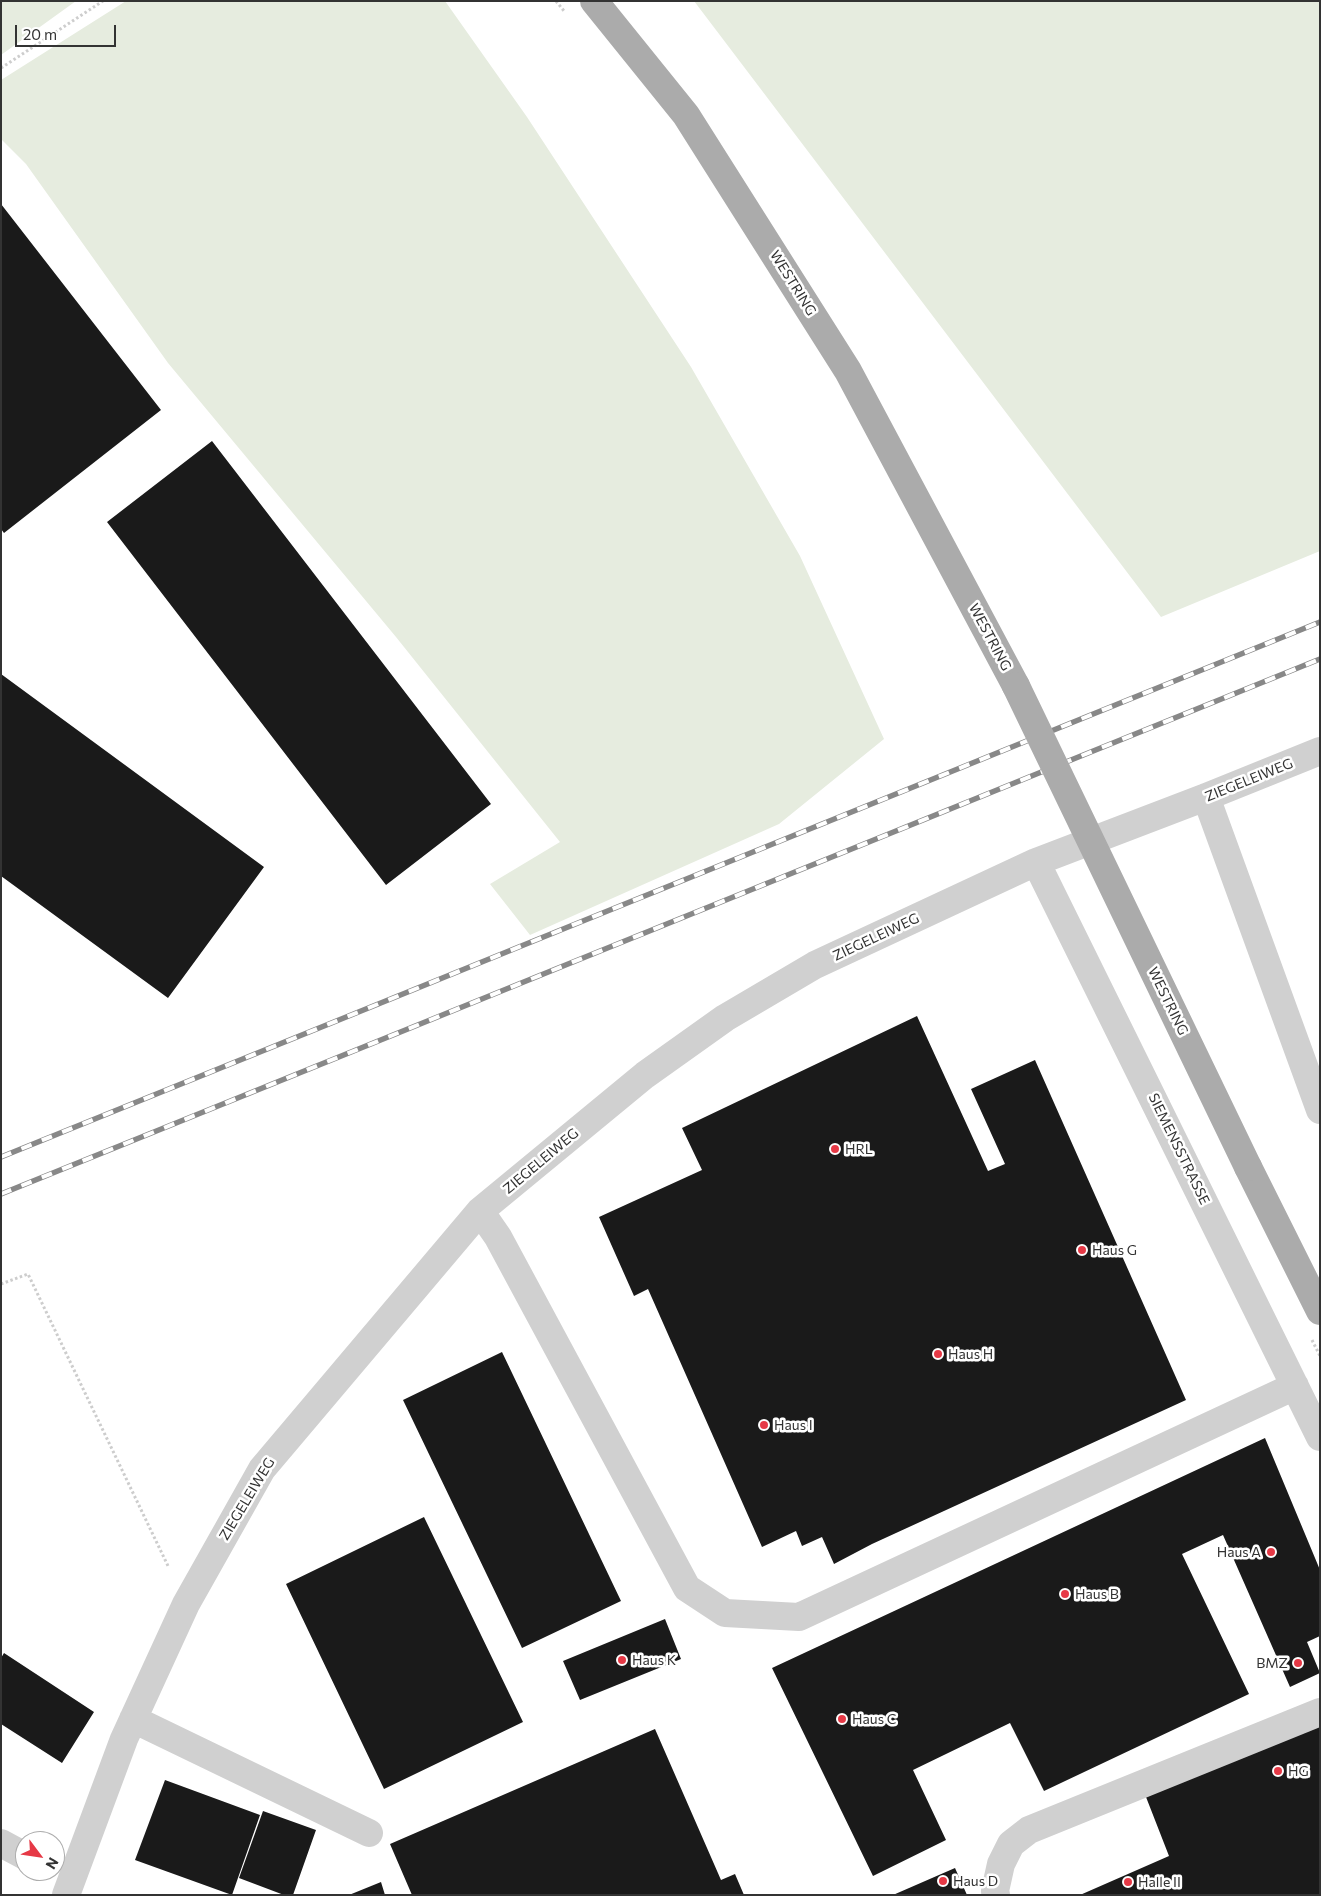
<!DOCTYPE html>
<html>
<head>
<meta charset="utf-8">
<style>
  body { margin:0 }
  #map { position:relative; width:1321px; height:1896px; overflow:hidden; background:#fff; font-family:Commissioner,sans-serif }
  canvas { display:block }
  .frame { position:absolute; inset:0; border:2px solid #333; pointer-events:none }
  .north { position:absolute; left:15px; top:1831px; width:50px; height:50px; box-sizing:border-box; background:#fff; border:1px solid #adadad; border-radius:50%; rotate:121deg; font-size:14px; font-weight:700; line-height:20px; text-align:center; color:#333 }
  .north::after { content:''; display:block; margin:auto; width:18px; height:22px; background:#e63946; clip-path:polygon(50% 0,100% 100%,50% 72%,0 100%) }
  .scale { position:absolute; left:15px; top:25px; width:101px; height:22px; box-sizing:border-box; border:2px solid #333; border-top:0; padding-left:6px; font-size:15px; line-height:18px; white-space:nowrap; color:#333; -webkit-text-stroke:4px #fff; paint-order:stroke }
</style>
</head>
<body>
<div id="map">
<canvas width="1321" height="1896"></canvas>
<div class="frame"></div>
<div class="north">N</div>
<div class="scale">20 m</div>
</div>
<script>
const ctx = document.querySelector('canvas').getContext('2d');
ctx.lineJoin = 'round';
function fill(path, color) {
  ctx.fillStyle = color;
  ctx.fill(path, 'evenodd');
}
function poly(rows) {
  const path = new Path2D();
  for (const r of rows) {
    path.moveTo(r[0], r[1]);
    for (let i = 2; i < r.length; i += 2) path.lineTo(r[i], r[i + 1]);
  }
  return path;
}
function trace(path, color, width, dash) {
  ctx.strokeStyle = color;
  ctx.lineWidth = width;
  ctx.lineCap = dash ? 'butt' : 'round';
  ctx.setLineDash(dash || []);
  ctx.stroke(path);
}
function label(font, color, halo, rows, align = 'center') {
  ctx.font = font + ' Commissioner,sans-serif';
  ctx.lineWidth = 5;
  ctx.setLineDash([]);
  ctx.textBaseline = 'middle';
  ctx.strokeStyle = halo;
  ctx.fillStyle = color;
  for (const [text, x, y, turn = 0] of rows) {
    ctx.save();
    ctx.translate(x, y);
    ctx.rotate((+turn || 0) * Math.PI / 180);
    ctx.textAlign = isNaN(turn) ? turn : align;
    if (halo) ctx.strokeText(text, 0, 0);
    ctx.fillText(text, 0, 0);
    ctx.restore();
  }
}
fill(poly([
  [1,1,76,1,1,55],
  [126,1,445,1,527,117,691,367,800,556,884,739,779,824,530,935,490,884,560,842,396,637,168,363,26,164,1,139,1,80],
  [694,1,1320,1,1320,551,1161,617]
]), '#e6ecdf');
fill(poly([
  [1,204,161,410,4,533,1,529],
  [212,441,491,804,386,885,107,522],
  [1,674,264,867,168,998,1,876],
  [917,1016,988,1171,1005,1164,971,1089,1035,1060,1186,1400,872,1544,834,1564,822,1537,802,1546,796,1531,762,1547,648,1289,634,1296,599,1217,702,1170,682,1128],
  [502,1352,621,1601,522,1648,403,1400],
  [1265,1438,1320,1570,1320,1636,1307,1642,1320,1673,1290,1687,1223,1535,1182,1554,1249,1694,1044,1791,1010,1723,913,1770,946,1840,873,1876,772,1668],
  [424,1517,523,1722,384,1789,286,1584],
  [665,1619,681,1659,580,1700,563,1661],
  [4,1653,94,1712,62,1763,1,1724,1,1658],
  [1320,1725,1320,1895,1080,1895,1169,1856,1146,1797],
  [655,1729,721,1880,735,1874,744,1895,412,1895,390,1844],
  [165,1780,260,1815,232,1895,135,1860],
  [263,1811,316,1830,293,1895,284,1895,239,1878],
  [955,1868,967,1895,893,1895],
  [381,1882,385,1895,349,1895]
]), '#1a1a1a');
trace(poly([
  [556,1,564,11],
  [1,68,103,1],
  [1,1284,28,1274,169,1568],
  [1312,1340,1320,1356]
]), '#cdcdcd', 3, [2.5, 2.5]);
trace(poly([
  [1206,797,1320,1110],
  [1036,862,1320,1437],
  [480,1211,498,1237,687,1588,725,1613,799,1617,1295,1386],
  [133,1719,369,1833],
  [1,1843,25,1856],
  [66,1895,124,1739,186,1604,262,1469,480,1211,645,1075,725,1018,815,965,1036,862,1206,797,1320,751],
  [996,1895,995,1891,1001,1864,1011,1844,1029,1830,1320,1712]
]), '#d0d0d0', 28);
trace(poly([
  [594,1,686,115,848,371,1016,686],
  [1248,1167,1320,1311]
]), '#ababab', 28);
const rail = poly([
  [1,1157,1320,622],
  [1,1194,1320,659]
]);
trace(rail, '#888', 5.5);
trace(rail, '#fff', 4, [11]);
trace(poly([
  [1016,686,1248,1167]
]), '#ababab', 28);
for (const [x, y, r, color] of [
  [835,1149,5,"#e63946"],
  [1082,1250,5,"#e63946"],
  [938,1354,5,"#e63946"],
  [764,1425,5,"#e63946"],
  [1271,1552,5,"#e63946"],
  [1065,1594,5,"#e63946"],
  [622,1660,5,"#e63946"],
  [1298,1663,5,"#e63946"],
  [842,1719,5,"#e63946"],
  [1278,1771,5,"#e63946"],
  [943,1881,5,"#e63946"],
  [1128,1882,5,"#e63946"]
]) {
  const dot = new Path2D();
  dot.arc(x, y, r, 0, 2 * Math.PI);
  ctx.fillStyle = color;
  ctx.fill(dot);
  trace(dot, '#fff', 2);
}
label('14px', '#333', '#fff', [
  ["WESTRING",793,283,58],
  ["WESTRING",990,637,62],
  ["ZIEGELEIWEG",1249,780,-22],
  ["ZIEGELEIWEG",876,937,-25],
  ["WESTRING",1168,1001,64],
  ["SIEMENSSTRASSE",1179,1149,64],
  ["ZIEGELEIWEG",541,1161,-40],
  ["ZIEGELEIWEG",247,1499,-59]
]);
label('14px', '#333', '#fff', [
  ["HRL",845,1149],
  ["Haus G",1092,1250],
  ["Haus H",948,1354],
  ["Haus I",774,1425],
  ["Haus A",1261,1552,"right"],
  ["Haus B",1075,1594],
  ["Haus K",632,1660],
  ["BMZ",1288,1663,"right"],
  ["Haus C",852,1719],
  ["HG",1288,1771],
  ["Haus D",953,1881],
  ["Halle II",1138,1882]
], 'left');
</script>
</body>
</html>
